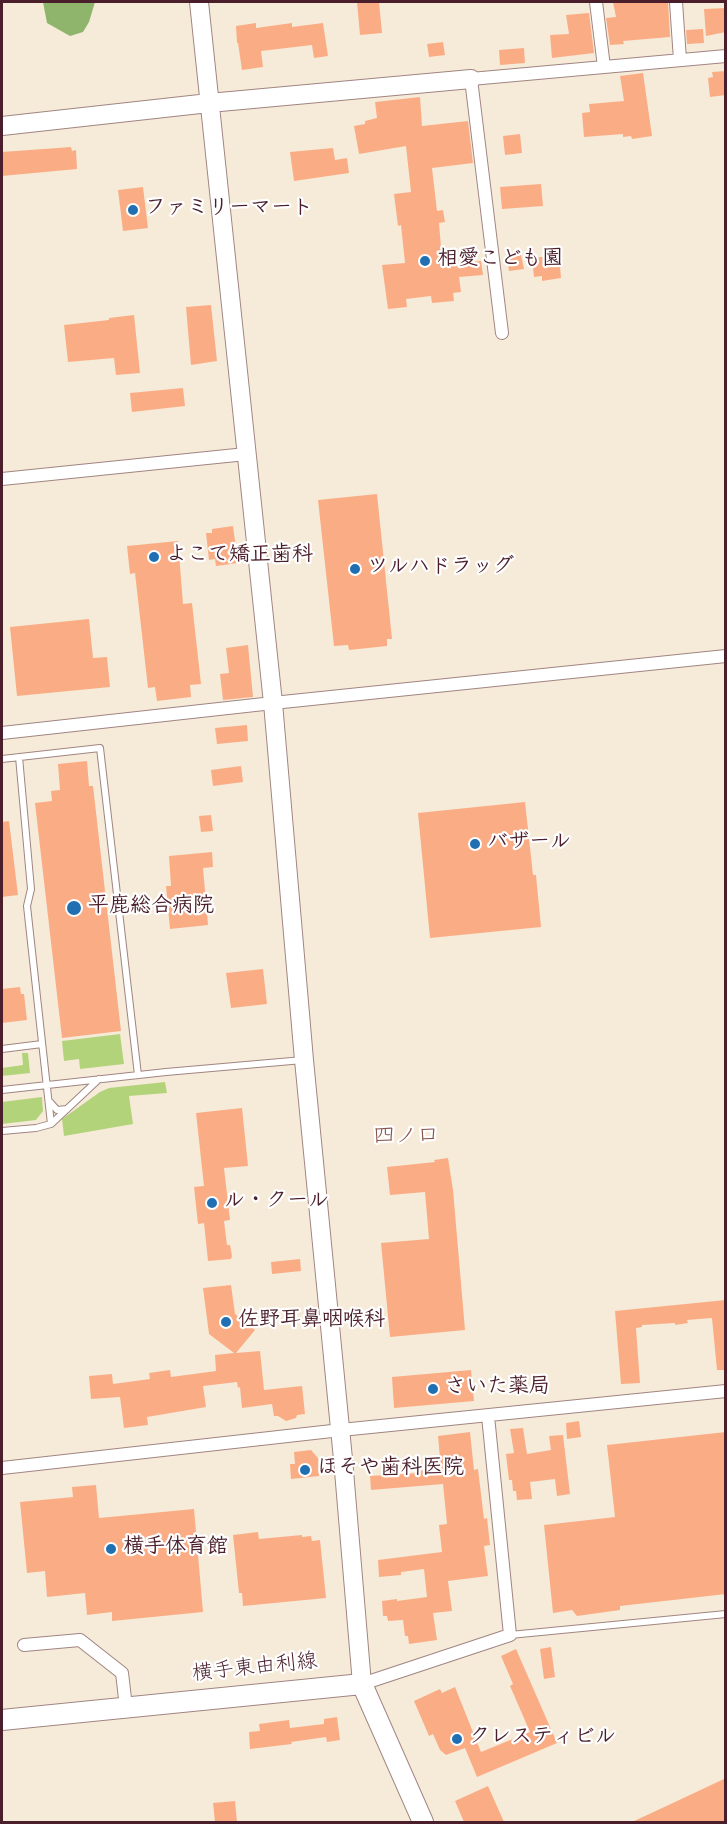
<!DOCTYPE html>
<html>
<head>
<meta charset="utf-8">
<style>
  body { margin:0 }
  #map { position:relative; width:727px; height:1824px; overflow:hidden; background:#f6ebd9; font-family:Dekko,sans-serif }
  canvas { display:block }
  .frame { position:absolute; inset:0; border:3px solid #4a1f2b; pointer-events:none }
</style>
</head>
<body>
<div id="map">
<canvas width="727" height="1824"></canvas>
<div class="frame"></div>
</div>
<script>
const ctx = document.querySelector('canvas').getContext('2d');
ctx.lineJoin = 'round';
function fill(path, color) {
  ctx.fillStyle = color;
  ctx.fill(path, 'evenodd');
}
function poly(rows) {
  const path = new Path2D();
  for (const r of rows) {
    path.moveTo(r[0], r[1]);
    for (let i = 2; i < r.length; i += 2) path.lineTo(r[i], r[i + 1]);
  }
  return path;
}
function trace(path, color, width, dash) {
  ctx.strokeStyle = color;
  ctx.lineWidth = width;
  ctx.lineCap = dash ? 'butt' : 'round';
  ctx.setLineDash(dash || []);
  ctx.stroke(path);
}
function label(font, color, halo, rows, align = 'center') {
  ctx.font = font + ' Dekko,"Klee One",sans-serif';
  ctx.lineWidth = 4.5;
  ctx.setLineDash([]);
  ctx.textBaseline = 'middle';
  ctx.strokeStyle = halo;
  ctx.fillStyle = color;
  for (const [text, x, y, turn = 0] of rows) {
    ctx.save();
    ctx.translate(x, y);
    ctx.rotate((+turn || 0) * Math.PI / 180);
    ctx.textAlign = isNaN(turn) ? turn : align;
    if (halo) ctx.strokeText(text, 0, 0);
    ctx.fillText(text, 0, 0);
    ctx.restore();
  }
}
fill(poly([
  [120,1034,124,1064,80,1069,79,1059,64,1061,62,1041],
  [22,1053,28,1053,30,1073,2,1076,2,1068,23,1065],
  [165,1082,167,1093,129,1096,133,1124,64,1136,62,1119,100,1092,109,1088],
  [42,1097,43,1111,36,1120,2,1124,2,1102]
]), '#b3d37b');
fill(poly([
  [43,2,95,2,89,22,83,32,70,36,47,23]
]), '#8eb56b');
fill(poly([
  [357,2,379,2,382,33,360,35],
  [613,2,668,2,670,37,623,41,624,44,610,45,606,18,616,17],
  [726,8,726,32,706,36,704,9],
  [589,13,594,53,552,58,550,35,569,34,566,15],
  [256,23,256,28,292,23,292,27,323,23,328,56,314,58,312,45,261,51,263,67,242,70,238,43,237,43,236,26],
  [703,29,704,43,687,44,686,30],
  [443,42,445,55,429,57,427,44],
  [524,48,525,63,500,65,499,50],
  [726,71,726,95,710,97,708,78,713,77,712,72],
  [643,73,652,136,632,139,631,136,623,137,623,134,584,137,582,113,590,112,589,104,624,101,620,76],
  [420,97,422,126,468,121,473,163,432,168,437,211,443,210,445,222,439,223,441,247,446,246,448,265,481,261,483,275,459,277,461,292,453,293,454,301,432,303,431,296,406,299,407,307,388,309,382,265,405,263,401,225,398,226,394,194,411,192,406,146,359,154,354,126,365,124,365,121,377,118,375,102],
  [520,134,522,153,505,155,503,136],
  [71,147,72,151,76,150,77,169,2,176,2,152],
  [333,148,335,160,347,158,349,173,294,181,290,152],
  [541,184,543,206,502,209,500,187],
  [143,187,148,228,123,231,118,190],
  [521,255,524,269,509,271,507,258],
  [559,255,561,278,542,281,542,276,534,277,532,258],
  [211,305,217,361,191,365,186,307],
  [134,315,140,373,116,375,114,358,68,362,64,325,109,320,109,318],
  [183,388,185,406,132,412,130,393],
  [377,494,392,639,387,639,387,646,349,650,348,645,334,646,318,500],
  [233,526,238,563,216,566,215,559,209,560,206,533,212,533,212,529],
  [178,541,183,604,192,603,201,684,190,685,191,697,157,701,155,687,148,688,135,573,130,574,127,546],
  [89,619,93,658,107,657,110,687,17,696,10,627],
  [248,645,253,697,223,700,220,674,229,673,226,648],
  [247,725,248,741,217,744,215,728],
  [87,761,89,786,93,786,121,1031,62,1038,35,803,52,801,51,791,60,790,58,764],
  [241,766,243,782,213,786,211,770],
  [525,802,533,875,536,875,541,927,430,938,418,813],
  [211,815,213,831,201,832,199,816],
  [9,821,18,895,2,897,2,822],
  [212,852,213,867,203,868,208,925,170,929,166,886,171,886,169,856],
  [263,969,267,1004,231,1008,226,973],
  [20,987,21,994,24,994,27,1020,2,1023,2,989],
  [242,1108,248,1166,224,1168,230,1220,224,1221,227,1245,230,1245,232,1256,231,1259,208,1261,204,1223,198,1224,194,1187,204,1186,196,1113],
  [448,1158,453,1190,465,1330,390,1337,381,1243,429,1239,425,1192,390,1195,387,1167,435,1162,434,1160],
  [300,1259,301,1271,272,1274,271,1262],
  [231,1285,235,1314,255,1330,236,1353,260,1351,264,1390,302,1386,305,1414,297,1415,296,1418,286,1421,278,1416,274,1416,272,1404,242,1408,240,1387,238,1388,237,1382,203,1386,206,1407,147,1417,148,1425,124,1428,120,1397,91,1399,89,1376,112,1374,113,1384,150,1379,149,1373,170,1370,171,1377,216,1371,215,1355,234,1353,209,1334,203,1288],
  [726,1300,726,1370,717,1370,712,1318,687,1320,688,1323,675,1325,675,1323,642,1325,642,1327,636,1328,640,1383,621,1384,615,1311],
  [471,1370,474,1401,394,1408,392,1377],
  [579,1421,581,1437,567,1439,566,1423],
  [523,1428,527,1454,551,1450,549,1436,563,1435,570,1494,557,1496,555,1479,530,1482,532,1499,517,1500,516,1491,513,1491,512,1480,509,1480,506,1454,514,1453,510,1429],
  [470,1432,474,1470,478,1469,484,1519,487,1518,490,1545,484,1546,488,1576,448,1581,452,1611,433,1613,437,1640,409,1644,408,1636,405,1636,403,1620,388,1621,387,1616,383,1616,382,1601,397,1599,397,1601,427,1597,424,1569,401,1572,401,1575,379,1577,378,1560,442,1552,439,1525,447,1524,443,1484,371,1490,370,1476,419,1473,418,1471,441,1469,438,1436],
  [726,1432,726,1594,620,1606,620,1610,577,1616,572,1610,553,1613,544,1525,615,1517,607,1445],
  [311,1450,318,1458,319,1476,291,1479,290,1464,295,1464,294,1452],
  [96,1485,99,1518,194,1509,203,1612,112,1621,112,1612,87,1615,85,1593,47,1597,45,1571,27,1573,20,1502,73,1497,72,1487],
  [258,1532,259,1539,302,1535,302,1537,311,1536,312,1541,320,1540,326,1598,243,1606,242,1593,239,1593,233,1535],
  [551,1647,555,1677,544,1679,540,1649],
  [516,1649,557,1743,477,1777,465,1748,446,1755,440,1750,433,1734,429,1736,414,1701,440,1689,442,1693,455,1687,481,1752,530,1732,510,1686,513,1684,501,1656],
  [337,1717,340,1740,327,1742,326,1737,291,1742,292,1744,250,1749,249,1732,260,1731,259,1724,289,1720,290,1728,324,1724,324,1719],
  [726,1778,726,1822,632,1822,675,1802],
  [488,1786,504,1822,464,1822,455,1801],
  [235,1801,237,1822,215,1822,213,1803]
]), '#faad85');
const lane = poly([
  [19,757,31,889,27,906,51,1124],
  [2,759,100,748,138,1075],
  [2,1049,42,1044],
  [2,1090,166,1072,303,1060],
  [49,1101,57,1110,67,1109],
  [2,1131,36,1128,51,1124,99,1079],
  [510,1635,726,1614]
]);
const street = poly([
  [596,2,604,67],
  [676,2,680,60],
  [502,333,471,79,726,56],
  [2,479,246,454],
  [2,733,273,703,726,656],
  [2,1468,341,1430,726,1391],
  [24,1645,80,1640,122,1673,126,1707],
  [362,1684,510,1635,488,1416]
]);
const secondary = poly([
  [199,2,273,703,304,1060,343,1459,362,1684],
  [2,126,209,103,471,79]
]);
const primary = poly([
  [2,1720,362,1684,423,1822]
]);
trace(lane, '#a08582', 8);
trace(street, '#a08582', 14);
trace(secondary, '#a08582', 20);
trace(primary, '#a08582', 22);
trace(lane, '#fff', 6);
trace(street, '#fff', 12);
trace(secondary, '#fff', 18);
trace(primary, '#fff', 20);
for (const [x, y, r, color] of [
  [133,210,6,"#1f6fb2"],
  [425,261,6,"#1f6fb2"],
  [154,557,6,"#1f6fb2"],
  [355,569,6,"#1f6fb2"],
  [475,844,6,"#1f6fb2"],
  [74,908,8,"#1f6fb2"],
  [212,1203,6,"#1f6fb2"],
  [226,1322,6,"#1f6fb2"],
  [433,1389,6,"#1f6fb2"],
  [305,1470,6,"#1f6fb2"],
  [111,1549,6,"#1f6fb2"],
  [457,1739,6,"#1f6fb2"]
]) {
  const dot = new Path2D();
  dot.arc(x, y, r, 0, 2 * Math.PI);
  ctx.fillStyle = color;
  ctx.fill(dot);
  trace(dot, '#fff', 2);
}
label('bold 21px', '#4a1f2b', '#fff', [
  ["ファミリーマート",145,210],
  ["相愛こども園",437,261],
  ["よこて矯正歯科",166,557],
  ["ツルハドラッグ",367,569],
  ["バザール",487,844],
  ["平鹿総合病院",88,908],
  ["ル・クール",224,1203],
  ["佐野耳鼻咽喉科",238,1322],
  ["さいた薬局",445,1389],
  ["ほそや歯科医院",317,1470],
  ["横手体育館",123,1549],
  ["クレスティビル",469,1739]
], 'left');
label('21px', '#4a1f2b', '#fff', [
  ["横手東由利線",255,1670,-6]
]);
label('22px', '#88514a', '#fff', [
  ["四ノ口",406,1139]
]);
</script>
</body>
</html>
